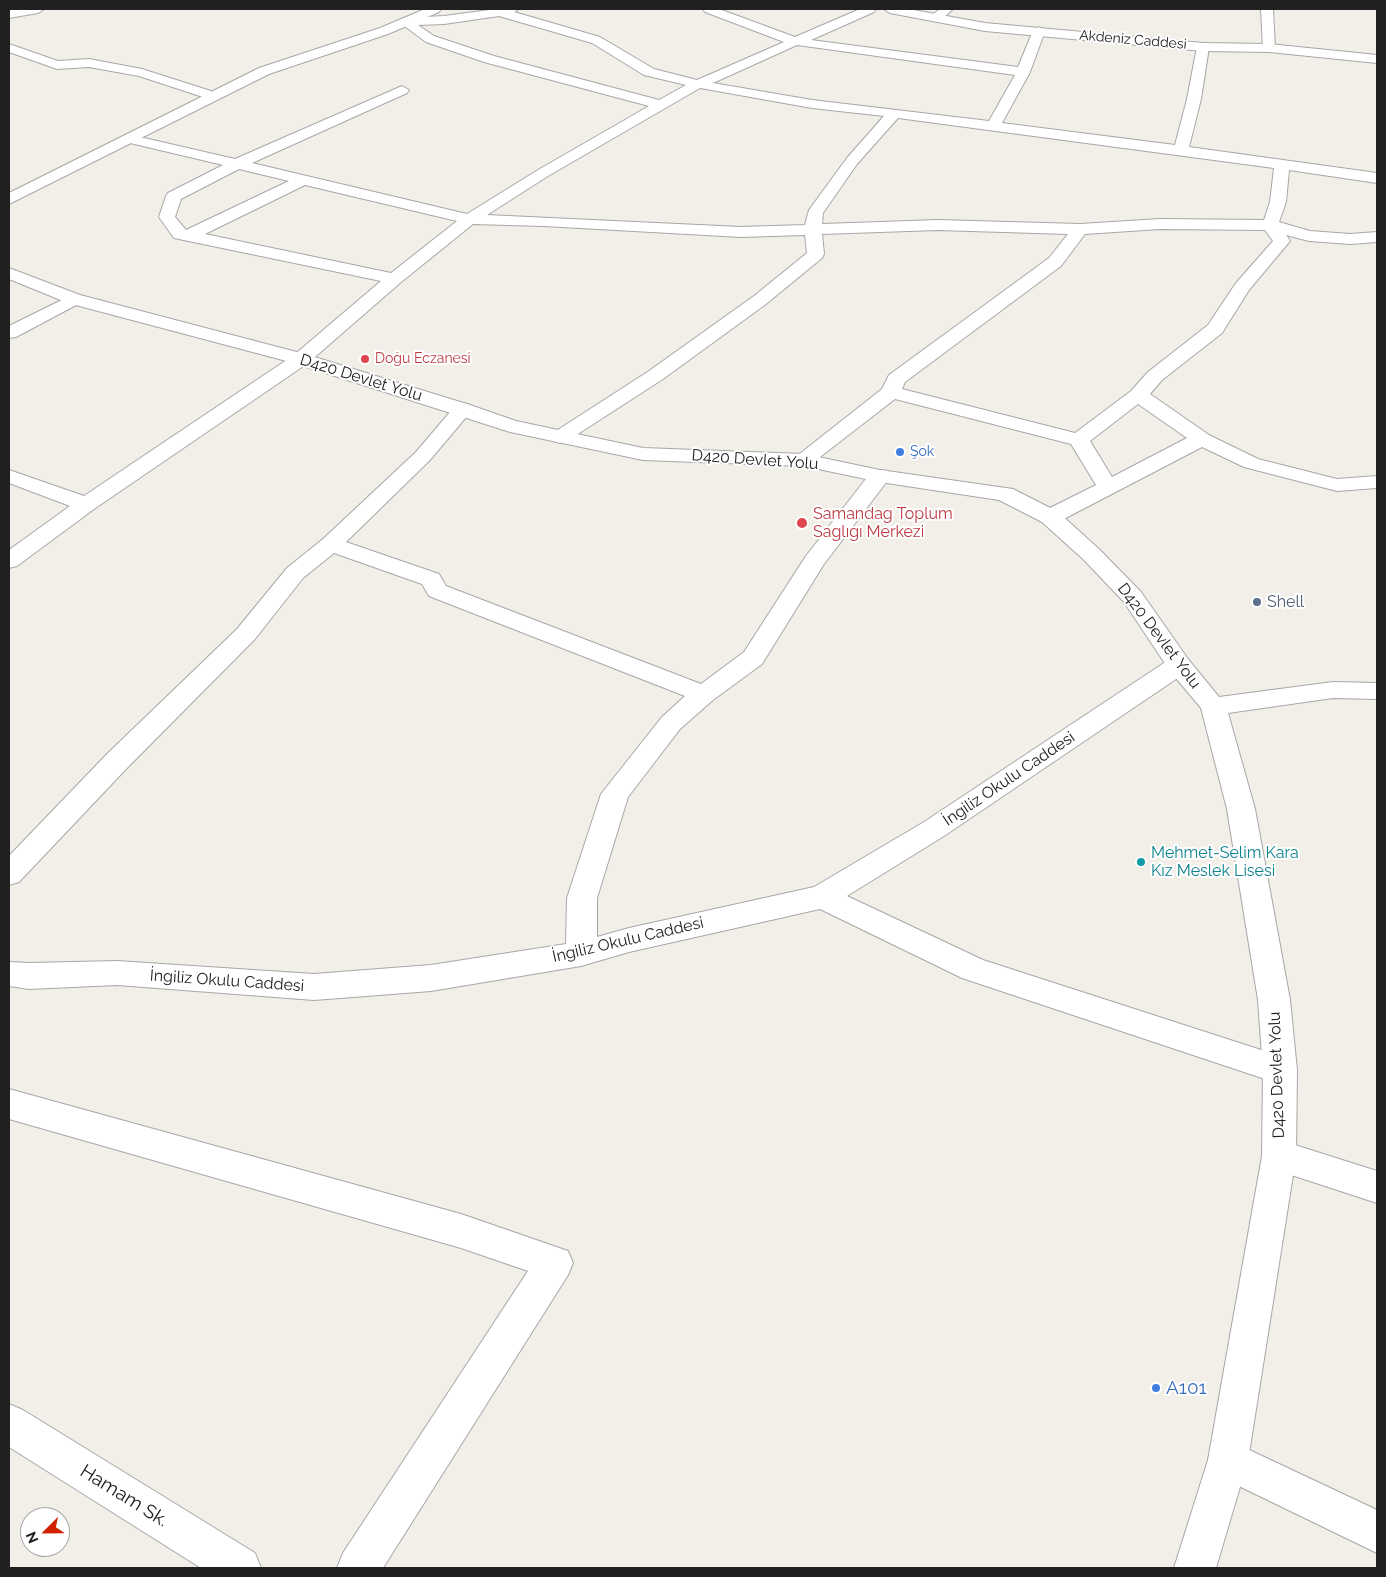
<!DOCTYPE html>
<html>
<head>
<meta charset="utf-8">
<style>
  body { margin:0 }
  #map { position:relative; width:1386px; height:1577px; overflow:hidden; background:#f1efe7; font-family:Raleway,sans-serif }
  canvas { display:block }
  .frame { position:absolute; inset:0; border:10px solid #202020; pointer-events:none }
  .north { position:absolute; left:20px; top:1507px; width:50px; height:50px; box-sizing:border-box; background:#fff; border:1px solid #a6a6a6; border-radius:50%; rotate:247deg; font-size:14px; font-weight:700; line-height:20px; text-align:center; color:#202020 }
  .north::after { content:''; display:block; margin:auto; width:18px; height:22px; background:#d02200; clip-path:polygon(50% 0,100% 100%,50% 72%,0 100%) }
</style>
</head>
<body>
<div id="map">
<canvas width="1386" height="1577"></canvas>
<div class="frame"></div>
<div class="north">N</div>
</div>
<script>
const ctx = document.querySelector('canvas').getContext('2d');
ctx.lineJoin = 'round';
function poly(rows) {
  const path = new Path2D();
  for (const r of rows) {
    path.moveTo(r[0], r[1]);
    for (let i = 2; i < r.length; i += 2) path.lineTo(r[i], r[i + 1]);
  }
  return path;
}
function trace(path, color, width, dash) {
  ctx.strokeStyle = color;
  ctx.lineWidth = width;
  ctx.lineCap = dash ? 'butt' : 'round';
  ctx.setLineDash(dash || []);
  ctx.stroke(path);
}
function fill(path, color) {
  ctx.fillStyle = color;
  ctx.fill(path, 'evenodd');
}
function label(font, color, halo, rows, align = 'center') {
  ctx.font = font + ' Raleway,sans-serif';
  ctx.lineWidth = 4;
  ctx.setLineDash([]);
  ctx.textBaseline = 'middle';
  ctx.strokeStyle = halo;
  ctx.fillStyle = color;
  for (const [text, x, y, turn = 0] of rows) {
    ctx.save();
    ctx.translate(x, y);
    ctx.rotate((+turn || 0) * Math.PI / 180);
    ctx.textAlign = isNaN(turn) ? turn : align;
    if (halo) ctx.strokeText(text, 0, 0);
    ctx.fillText(text, 0, 0);
    ctx.restore();
  }
}
const minor = poly([
  [18,9,44,9,38,13,9,18,9,10,18,9],
  [497,9,519,9,514,12,600,37,654,69,697,80,784,42,705,12,703,9,719,9,795,37,860,9,876,9,874,12,811,40,1018,67,1033,31,1039,27,1045,31,1030,72,1002,123,1175,145,1187,99,1197,47,1203,43,1208,44,1209,47,1201,99,1189,147,1377,173,1377,183,1289,170,1286,202,1279,222,1310,231,1350,234,1377,232,1377,242,1350,244,1309,241,1286,235,1290,241,1249,290,1222,333,1162,380,1150,394,1209,435,1258,459,1337,479,1377,476,1377,488,1337,491,1244,467,1202,447,1058,522,1050,524,1042,522,1039,517,1042,512,1096,485,1071,444,895,399,811,464,804,466,797,464,794,460,797,456,882,389,889,375,1049,258,1068,234,938,230,822,234,824,254,822,258,766,304,663,379,567,441,560,443,553,441,550,437,553,433,649,371,754,296,807,253,805,235,741,237,544,226,473,224,400,283,308,363,94,509,17,566,9,568,9,550,70,506,9,483,9,470,84,496,294,355,381,281,174,238,159,217,166,196,168,193,223,165,126,142,124,139,126,136,131,135,235,159,402,86,409,90,407,93,252,163,467,214,538,170,649,106,484,62,426,42,399,22,405,18,444,16,497,9],
  [499,16,592,43,644,75,686,85,659,100,494,56,434,36,418,25,444,24,499,16],
  [797,45,1015,75,989,121,812,100,713,83,797,45],
  [700,88,812,108,884,116,847,158,809,210,805,225,741,227,487,215,548,176,700,88],
  [898,118,1274,168,1270,202,1264,220,1160,219,1080,224,938,220,822,224,823,213,857,164,898,118],
  [239,169,289,181,186,230,175,217,181,199,239,169],
  [305,185,457,221,391,273,205,234,305,185],
  [1160,229,1265,230,1273,241,1236,283,1208,325,1148,372,1131,391,1075,433,902,389,905,382,1061,266,1085,234,1160,229],
  [1138,404,1187,438,1112,477,1090,441,1138,404],
  [940,9,953,9,940,21,932,21,930,18,932,15,940,9],
  [1261,9,1273,9,1275,48,1269,52,1263,48,1261,9],
  [9,44,58,61,89,59,142,69,217,93,219,96,212,100,139,76,89,67,57,69,9,52,9,44],
  [74,294,80,295,83,299,80,303,16,337,9,338,9,326,74,294],
  [463,403,470,405,473,409,430,460,346,542,439,574,446,586,701,684,744,652,806,556,872,471,880,470,888,471,891,476,824,564,762,664,713,700,680,729,628,797,597,898,597,937,629,928,814,887,924,822,1170,659,1179,657,1188,659,1192,665,1188,671,944,836,847,896,983,960,1292,1060,1297,1070,1292,1080,1280,1084,962,978,820,909,629,952,581,966,431,991,314,1000,117,985,29,989,9,986,9,962,29,963,117,961,314,974,431,965,566,944,567,898,601,794,662,717,685,696,429,596,422,584,334,553,303,578,255,639,127,768,19,882,9,885,9,856,107,754,237,629,287,568,323,539,416,452,456,405,463,403],
  [9,1089,461,1214,568,1251,573,1263,568,1275,383,1568,337,1568,343,1553,528,1271,461,1248,9,1119,9,1089],
  [1279,1140,1377,1171,1377,1203,1267,1167,1262,1156,1267,1145,1279,1140],
  [9,1404,23,1410,255,1553,261,1568,201,1568,9,1447,9,1404],
  [1228,1440,1377,1510,1377,1553,1214,1474,1208,1460,1214,1446,1228,1440]
]);
const tertiary = poly([
  [425,9,441,9,439,12,388,34,269,74,9,204,9,193,259,68,380,28,425,9],
  [884,9,908,9,985,23,1203,43,1269,44,1377,55,1377,63,1269,52,1203,51,985,31,890,13,884,9],
  [9,268,80,295,308,355,470,405,516,421,643,448,804,454,880,470,1013,489,1058,512,1099,549,1141,592,1188,659,1219,697,1333,682,1377,683,1377,699,1333,698,1228,713,1255,809,1290,1000,1297,1070,1296,1156,1248,1460,1216,1568,1174,1568,1208,1460,1262,1156,1263,1070,1258,1000,1227,809,1201,708,1170,671,1124,602,1083,559,1042,522,999,500,880,482,804,466,643,460,510,432,294,363,68,303,9,279,9,268]
]);
trace(minor, '#a7a7a7', 2);
trace(tertiary, '#a7a7a7', 2);
fill(minor, '#fff');
fill(tertiary, '#fff');
for (const [x, y, r, color] of [
  [365,359,5,"#e0444e"],
  [900,452,5,"#3f7fe0"],
  [802,523,6,"#e0444e"],
  [1257,602,5,"#5c6f8a"],
  [1141,862,5,"#0f9aa8"],
  [1156,1388,5,"#3f7fe0"]
]) {
  const dot = new Path2D();
  dot.arc(x, y, r, 0, 2 * Math.PI);
  ctx.fillStyle = color;
  ctx.fill(dot);
  trace(dot, '#fff', 2);
}
label('14px', '#202020', '#fff', [
  ["Akdeniz Caddesi",1133,40,5]
]);
label('14px', '#be3a42', '#fff', [
  ["Doğu Eczanesi",375,359]
], 'left');
label('14px', '#366cbe', '#fff', [
  ["Şok",910,452]
], 'left');
label('16px', '#202020', '#fff', [
  ["D420 Devlet Yolu",361,378,17],
  ["D420 Devlet Yolu",755,460,4],
  ["D420 Devlet Yolu",1159,636,53],
  ["İngiliz Okulu Caddesi",1009,779,-34],
  ["İngiliz Okulu Caddesi",628,940,-13],
  ["İngiliz Okulu Caddesi",227,981,4],
  ["D420 Devlet Yolu",1277,1075,-92]
]);
label('16px', '#be3a42', '#fff', [
  ["Samandag Toplum",813,514],
  ["Saglıgı Merkezi",813,532]
], 'left');
label('16px', '#4e5e75', '#fff', [
  ["Shell",1267,602]
], 'left');
label('16px', '#0d838f', '#fff', [
  ["Mehmet-Selim Kara",1151,853],
  ["Kız Meslek Lisesi",1151,871]
], 'left');
label('19px', '#366cbe', '#fff', [
  ["A101",1166,1388]
], 'left');
label('19px', '#202020', '#fff', [
  ["Hamam Sk.",124,1496,32]
]);
</script>
</body>
</html>
